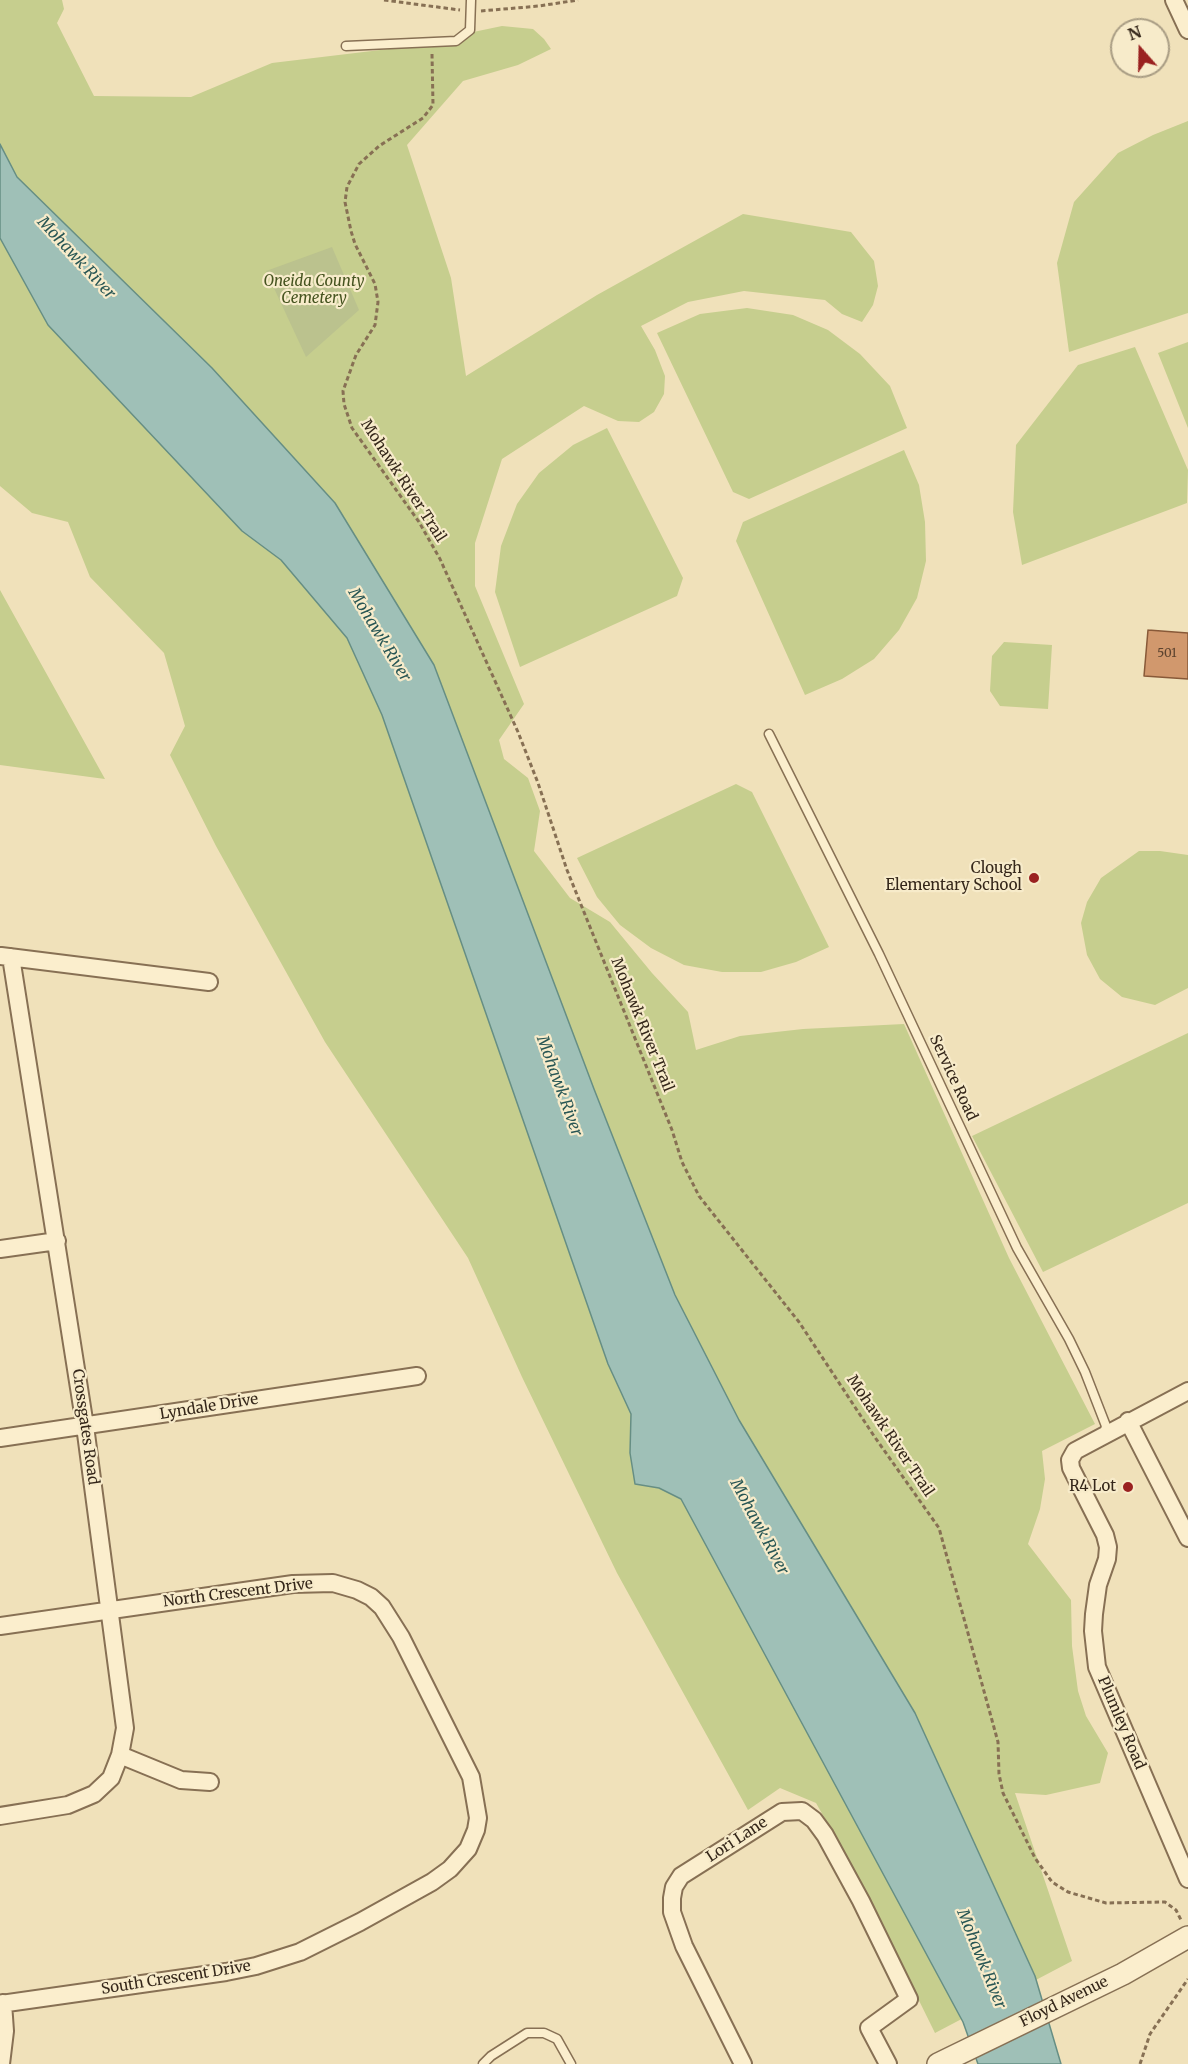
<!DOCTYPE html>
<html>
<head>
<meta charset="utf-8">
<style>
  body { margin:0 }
  #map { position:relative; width:1188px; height:2064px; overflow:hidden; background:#f0e1ba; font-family:Merriweather,serif }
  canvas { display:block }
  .north { position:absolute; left:1110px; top:18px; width:60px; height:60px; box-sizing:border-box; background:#f7ebca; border:2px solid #a99d84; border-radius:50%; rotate:340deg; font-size:16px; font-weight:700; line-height:24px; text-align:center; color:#35271a }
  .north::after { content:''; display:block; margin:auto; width:21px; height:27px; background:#9a2120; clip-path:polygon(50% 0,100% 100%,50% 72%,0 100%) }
</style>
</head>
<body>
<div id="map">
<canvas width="1188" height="2064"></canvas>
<div class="north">N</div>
</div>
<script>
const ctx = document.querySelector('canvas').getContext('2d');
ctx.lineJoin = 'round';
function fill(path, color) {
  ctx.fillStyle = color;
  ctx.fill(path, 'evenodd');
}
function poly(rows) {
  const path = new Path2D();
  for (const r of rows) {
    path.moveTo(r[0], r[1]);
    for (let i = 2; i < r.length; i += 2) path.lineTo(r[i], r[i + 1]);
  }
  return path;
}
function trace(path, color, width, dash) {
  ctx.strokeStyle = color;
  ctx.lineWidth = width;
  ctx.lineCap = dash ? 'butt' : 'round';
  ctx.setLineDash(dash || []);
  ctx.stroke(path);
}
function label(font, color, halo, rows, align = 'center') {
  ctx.font = font + ' Merriweather,serif';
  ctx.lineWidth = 4.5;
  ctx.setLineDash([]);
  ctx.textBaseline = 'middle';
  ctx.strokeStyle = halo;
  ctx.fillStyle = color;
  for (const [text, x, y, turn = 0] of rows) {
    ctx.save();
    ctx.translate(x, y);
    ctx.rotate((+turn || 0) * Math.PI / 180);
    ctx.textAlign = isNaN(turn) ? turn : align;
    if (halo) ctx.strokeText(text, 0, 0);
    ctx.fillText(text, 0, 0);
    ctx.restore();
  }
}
fill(poly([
  [0,0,62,0,64,9,57,23,94,96,191,97,272,63,397,48,502,26,533,29,544,39,551,49,518,65,463,81,407,145,451,278,466,376,597,295,743,214,851,232,874,261,878,286,873,305,862,322,842,314,825,300,744,291,688,302,641,326,655,350,665,376,664,394,654,412,639,422,618,421,584,406,502,459,475,543,475,586,524,704,499,740,504,759,528,778,540,811,534,851,570,898,610,922,652,973,688,1012,696,1050,740,1036,803,1029,904,1024,1009,1258,1095,1424,1042,1451,1045,1479,1040,1509,1028,1544,1071,1600,1072,1646,1078,1691,1086,1716,1108,1753,1100,1783,1046,1795,1015,1793,1072,1961,935,2033,858,1877,816,1803,780,1788,748,1810,617,1573,522,1377,468,1258,325,1042,216,846,170,755,185,726,164,653,90,577,68,522,32,513,0,486],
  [1188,121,1188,313,1069,352,1057,263,1074,202,1118,153,1153,135],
  [747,308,793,315,828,330,860,354,890,386,907,428,749,499,733,492,657,333,700,314],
  [1188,342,1188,428,1158,353],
  [1135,347,1188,470,1187,503,1022,565,1013,512,1016,445,1078,365],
  [607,428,683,578,677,596,520,667,495,592,501,546,517,504,539,473,573,445],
  [904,450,919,485,925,522,926,561,917,598,899,630,874,659,842,679,805,695,736,541,743,522],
  [0,590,105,779,0,765],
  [1004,642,1052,645,1048,709,1000,706,990,691,992,656],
  [736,784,752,792,829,947,796,962,761,972,722,972,684,965,651,948,620,925,597,897,577,858],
  [1139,851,1160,851,1188,855,1188,988,1155,1005,1122,997,1100,979,1087,955,1081,923,1087,902,1101,878],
  [1188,1033,1188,1203,1043,1272,972,1136]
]), '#c6ce8e');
fill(poly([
  [332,247,359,310,306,357,266,271]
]), '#bbc28e');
const water = poly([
  [0,144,17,177,212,368,335,503,434,665,594,1089,675,1295,739,1420,915,1713,1035,1976,1061,2064,978,2064,963,2022,681,1499,659,1488,635,1484,630,1453,631,1414,608,1364,382,715,347,638,281,560,242,531,48,325,0,238,0,144]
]);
fill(water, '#9fc0b7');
trace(water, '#668e84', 1.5);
const building = poly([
  [1148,630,1188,633,1188,679,1144,676,1148,630]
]);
fill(building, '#d1986d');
trace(building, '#885938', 1.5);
const service = poly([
  [346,46,456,41,470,30,471,0],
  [769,734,879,954,1017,1248,1069,1339,1085,1372,1106,1426,1104,1434],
  [483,2064,491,2056,527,2033,544,2033,557,2039,571,2064]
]);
const minor = poly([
  [1174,0,1188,30],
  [1,956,209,982],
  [0,1249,57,1241],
  [1188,1391,1075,1451,1070,1460,1071,1468,1105,1535,1108,1547,1107,1559,1098,1585,1094,1614,1093,1631,1097,1667,1188,1879],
  [1128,1421,1188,1538],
  [0,1438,417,1376],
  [0,1626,293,1584,333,1583,357,1590,371,1597,382,1607,401,1637,471,1777,478,1818,476,1830,468,1849,450,1869,432,1882,360,1922,300,1952,256,1966,226,1972,0,2004],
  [120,1755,181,1780,210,1782],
  [0,1816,68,1805,94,1794,111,1778,120,1755,125,1728,85,1426,11,957],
  [1,2064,5,2031,3,2003],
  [743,2064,684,1946,672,1912,672,1898,674,1887,681,1876,782,1812,802,1811,814,1820,825,1835,861,1901,909,1999,869,2028,888,2064]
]);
const tertiary = poly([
  [938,2064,1123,1974,1188,1937]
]);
trace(service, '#877054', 11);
trace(minor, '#877054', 20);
trace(tertiary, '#877054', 24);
trace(poly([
  [384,0,460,10],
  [481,11,539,6,578,0],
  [432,54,433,105,423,118,379,146,359,164,347,187,345,202,351,231,355,244,375,284,378,302,375,325,356,355,343,391,344,404,352,428,419,522,440,559,518,732,538,783,567,870,672,1130,682,1162,699,1196,799,1322,874,1436,939,1528,998,1742,999,1774,1003,1793,1035,1858,1052,1882,1068,1892,1106,1903,1165,1902,1176,1910,1181,1920],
  [1140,2064,1150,2034,1188,1979]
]), '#877054', 3, [4.5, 3]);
trace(service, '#fbeecd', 8);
trace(minor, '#fbeecd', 16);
trace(tertiary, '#fbeecd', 21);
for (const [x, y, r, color] of [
  [1034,878,6,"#9a2120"],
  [1128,1487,6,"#9a2120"]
]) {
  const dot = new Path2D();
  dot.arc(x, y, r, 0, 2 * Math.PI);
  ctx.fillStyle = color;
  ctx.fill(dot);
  trace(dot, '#f7ebca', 2);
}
label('12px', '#5c432f', null, [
  ["501",1167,654]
]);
label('italic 15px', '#45531f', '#f7ebca', [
  ["Oneida County",314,282],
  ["Cemetery",314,299]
]);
label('15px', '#35271a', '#f7ebca', [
  ["Mohawk River Trail",403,481,57],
  ["Mohawk River Trail",642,1025,68],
  ["Service Road",953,1078,65],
  ["Lyndale Drive",209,1407,-9],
  ["Crossgates Road",85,1427,82],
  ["Mohawk River Trail",890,1436,56],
  ["North Crescent Drive",238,1593,-7],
  ["Plumley Road",1121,1723,67],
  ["Lori Lane",737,1840,-33],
  ["South Crescent Drive",176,1978,-9],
  ["Floyd Avenue",1064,2002,-26]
]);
label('15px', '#35271a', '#f7ebca', [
  ["Clough",1022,869],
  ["Elementary School",1022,886],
  ["R4 Lot",1116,1487]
], 'right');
label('italic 16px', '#285654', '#f7ebca', [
  ["Mohawk River",76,258,47],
  ["Mohawk River",379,635,59],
  ["Mohawk River",559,1086,70],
  ["Mohawk River",759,1527,62],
  ["Mohawk River",981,1959,68]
]);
</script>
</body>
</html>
